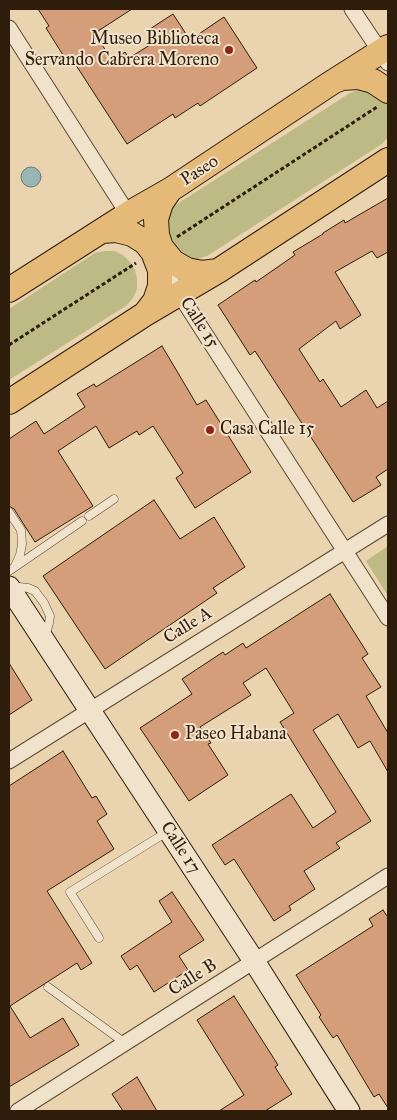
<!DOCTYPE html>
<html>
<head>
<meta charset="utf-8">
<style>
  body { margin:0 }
  #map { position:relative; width:397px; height:1120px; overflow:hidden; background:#ead3af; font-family:"IM FELL Great Primer",serif }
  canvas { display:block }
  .frame { position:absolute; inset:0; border:10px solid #2e1d0a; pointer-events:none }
</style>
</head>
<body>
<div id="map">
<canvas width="397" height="1120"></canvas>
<div class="frame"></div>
</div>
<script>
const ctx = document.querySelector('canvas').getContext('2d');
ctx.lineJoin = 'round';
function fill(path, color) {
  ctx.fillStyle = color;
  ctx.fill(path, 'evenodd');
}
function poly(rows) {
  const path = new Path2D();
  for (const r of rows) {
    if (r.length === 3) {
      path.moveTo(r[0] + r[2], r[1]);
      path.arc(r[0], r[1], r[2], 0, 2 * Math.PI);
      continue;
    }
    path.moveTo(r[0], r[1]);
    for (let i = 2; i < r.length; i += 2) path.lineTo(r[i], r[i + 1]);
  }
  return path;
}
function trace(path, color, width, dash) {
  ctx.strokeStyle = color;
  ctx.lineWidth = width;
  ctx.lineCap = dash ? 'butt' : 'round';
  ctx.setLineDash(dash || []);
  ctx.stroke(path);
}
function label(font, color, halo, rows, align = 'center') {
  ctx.font = font + ' "IM FELL Great Primer",serif';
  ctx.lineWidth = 4;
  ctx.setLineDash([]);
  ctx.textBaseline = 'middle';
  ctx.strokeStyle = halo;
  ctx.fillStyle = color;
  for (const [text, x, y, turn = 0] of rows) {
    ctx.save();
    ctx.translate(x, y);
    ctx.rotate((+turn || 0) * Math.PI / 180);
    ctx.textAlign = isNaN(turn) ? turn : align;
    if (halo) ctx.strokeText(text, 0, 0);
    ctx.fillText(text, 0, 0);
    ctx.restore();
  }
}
fill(poly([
  [359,90,369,91,386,101,388,105,388,137,382,144,207,256,198,259,188,258,172,249,165,222,168,213,174,206,350,93],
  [104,251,114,251,123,255,130,262,135,270,137,279,137,289,133,298,127,305,9,380,9,309,95,253],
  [388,546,388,596,366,561]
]), '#bdba86');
const water = poly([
  [31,177,10]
]);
fill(water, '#9ab6b4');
trace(water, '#6f7970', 1);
const building = poly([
  [38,9,132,9,95,33,112,61,125,52,129,58,158,40,150,29,173,14,190,40,224,17,257,68,200,106,198,103,175,118,173,114,127,144,72,59,68,63,46,28,49,26,38,9],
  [388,198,388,252,377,258,372,251,335,272,361,315,340,329,336,321,299,349,320,382,323,379,341,407,366,390,377,408,388,401,388,469,376,477,381,485,353,502,255,351,250,355,218,305,255,280,256,282,295,255,293,252,323,234,323,233,344,220,345,223,388,198],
  [162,346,197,405,206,400,251,472,195,508,176,478,183,473,153,426,139,435,137,431,109,448,96,426,58,451,93,506,35,542,14,509,9,506,9,439,36,421,44,434,85,407,77,394,94,384,96,387,162,346],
  [154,500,180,539,214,517,245,567,213,588,217,593,105,669,43,576,154,500],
  [330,594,368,654,362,658,381,687,366,696,388,733,388,772,370,741,358,748,338,714,313,730,371,821,336,843,340,848,304,871,315,889,289,906,291,910,274,921,234,859,225,865,212,845,291,794,313,828,336,812,280,722,294,713,266,668,243,683,251,695,200,727,211,743,208,744,228,775,189,801,140,728,192,694,182,679,223,652,225,655,243,643,246,648,330,594],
  [9,663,32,700,9,715,9,663],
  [63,751,92,798,96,796,107,814,97,821,114,849,47,891,92,963,81,970,77,963,10,1006,30,1038,63,1018,79,1045,9,1087,9,786,63,751],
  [172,892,204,940,179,956,188,970,154,992,137,965,130,970,121,956,172,922,159,901,172,892],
  [383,910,387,916,388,916,388,1108,379,1094,374,1097,337,1035,333,1038,319,1017,321,1015,296,975,373,926,369,919,383,910],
  [234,996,278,1065,275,1067,292,1094,265,1111,219,1111,244,1095,197,1020,234,996],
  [137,1077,157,1111,123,1111,112,1094,137,1077]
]);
fill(building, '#d39e79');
trace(building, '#2e1d0a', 1);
const lane = poly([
  [9,512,21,530,22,544,20,555,15,566],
  [89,516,114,499],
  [9,571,82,521],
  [13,589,19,587,28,588,35,591,44,603,50,616,49,623,47,630,42,634],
  [99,938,70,892,167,832],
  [48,987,125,1043]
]);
const street = poly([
  [352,9,388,63],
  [9,28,128,214],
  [160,264,388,618],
  [9,761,388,524],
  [18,1111,388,876]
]);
const secondary = poly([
  [9,587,254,961,349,1111]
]);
const primary = poly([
  [337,80,342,78,358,77,373,81,388,91],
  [170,190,161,203,156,219,157,235,161,247,173,262,187,270,202,273,218,271],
  [102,231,116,230,132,234,145,242,153,252,160,270,160,286,155,301,145,314],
  [9,290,128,214,170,190,328,85,388,47],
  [9,402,145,314,218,271,388,160]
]);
trace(lane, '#5d4a33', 9);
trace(street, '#5d4a33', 17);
trace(secondary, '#2e1d0a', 23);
trace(primary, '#2e1d0a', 26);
trace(poly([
  [177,237,377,107],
  [9,345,136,263]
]), '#2e1d0a', 3, [4, 2.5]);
trace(lane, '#f1e2cb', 8);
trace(street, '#f1e2cb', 15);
trace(secondary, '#f1e2cb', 21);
trace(primary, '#e5ba78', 24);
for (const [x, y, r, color] of [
  [229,50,5,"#8f2418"],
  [210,430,5,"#8f2418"],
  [175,735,5,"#8f2418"]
]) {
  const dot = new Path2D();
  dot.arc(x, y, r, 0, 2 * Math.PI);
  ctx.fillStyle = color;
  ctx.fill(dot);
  trace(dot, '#f1e2cb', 2);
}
label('18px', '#2e1d0a', '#f1e2cb', [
  ["Museo Biblioteca",219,40,"right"],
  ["Servando Cabrera Moreno",219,61,"right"],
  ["Casa Calle 15",220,430],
  ["Paseo Habana",185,735]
], 'left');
label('18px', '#2e1d0a', '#f1e2cb', [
  ["Paseo",200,171,-33],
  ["Calle 15",199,323,57],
  ["Calle A",188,626,-32],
  ["Calle 17",180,848,57],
  ["Calle B",193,978,-32]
]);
</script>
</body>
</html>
